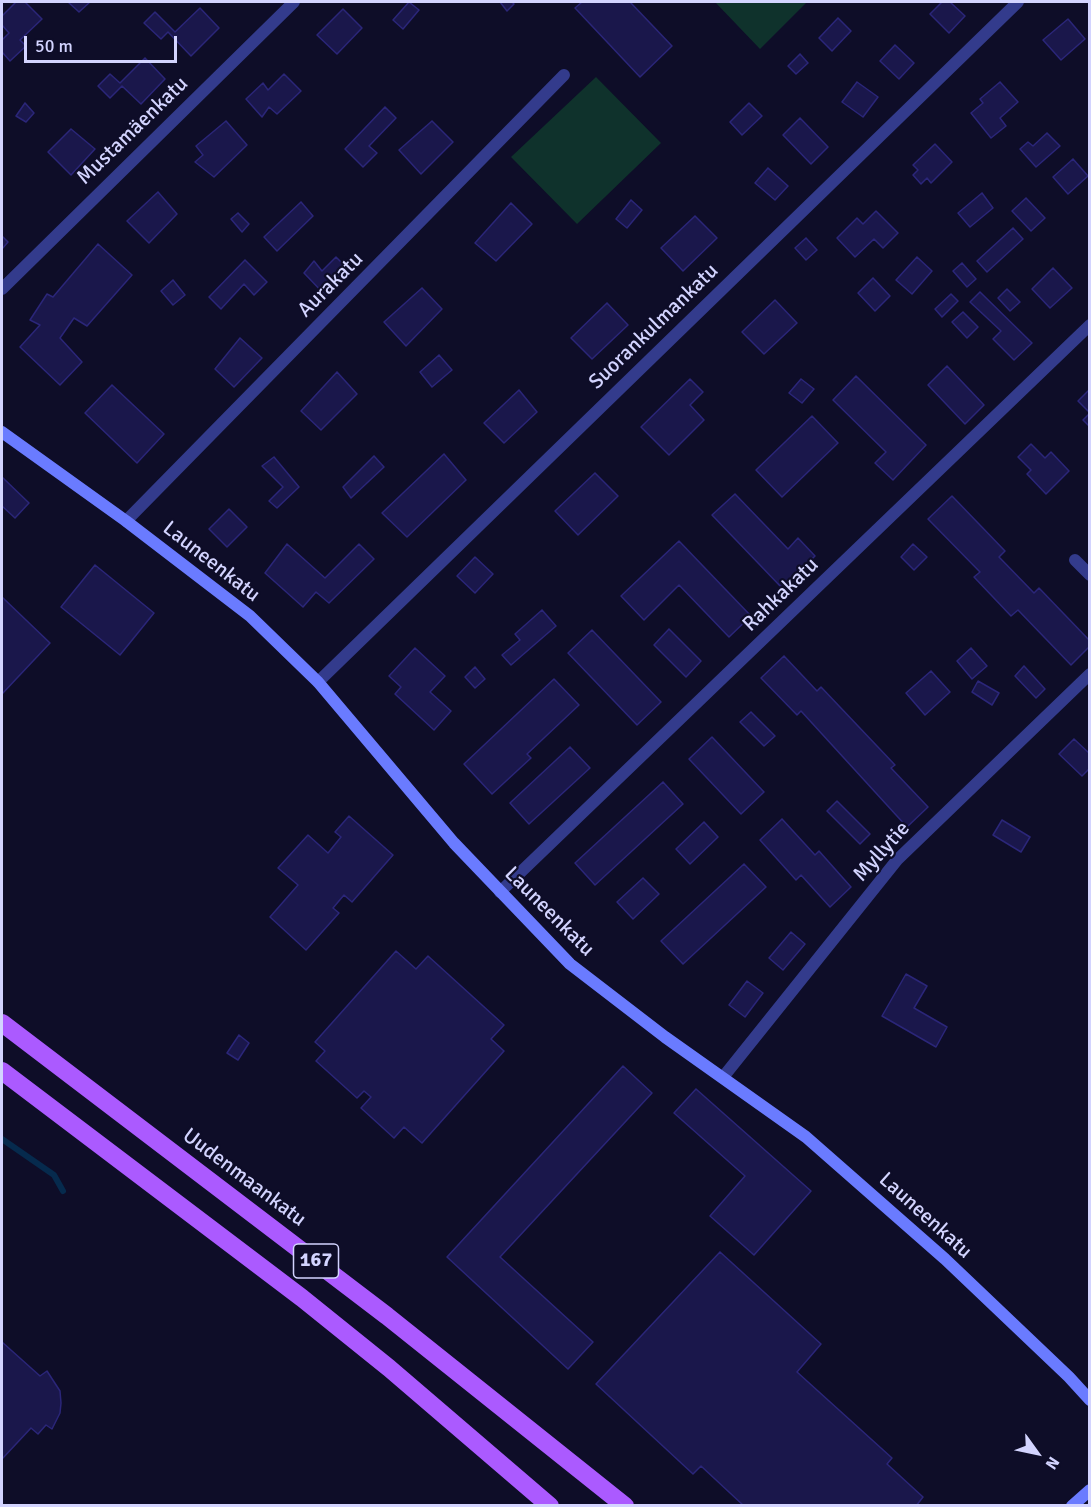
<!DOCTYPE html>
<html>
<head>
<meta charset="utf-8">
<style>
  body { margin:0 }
  #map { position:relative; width:1091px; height:1507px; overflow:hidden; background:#0e0d28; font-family:Signika,sans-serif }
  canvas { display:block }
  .frame { position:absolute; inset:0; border:3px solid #d3d4ff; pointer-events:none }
  .north { position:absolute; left:1007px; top:1423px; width:60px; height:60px; -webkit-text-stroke:4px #0e0d28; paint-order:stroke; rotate:123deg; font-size:16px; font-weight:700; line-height:24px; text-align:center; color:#d3d4ff }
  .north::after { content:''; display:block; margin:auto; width:21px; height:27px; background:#d3d4ff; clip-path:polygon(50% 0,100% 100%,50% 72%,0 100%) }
  .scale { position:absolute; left:24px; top:36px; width:153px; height:27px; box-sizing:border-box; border:3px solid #d3d4ff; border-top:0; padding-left:8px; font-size:18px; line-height:21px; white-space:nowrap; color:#d3d4ff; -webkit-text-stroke:4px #0e0d28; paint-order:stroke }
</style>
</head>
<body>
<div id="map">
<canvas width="1091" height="1507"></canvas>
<div class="frame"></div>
<div class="north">N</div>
<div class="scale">50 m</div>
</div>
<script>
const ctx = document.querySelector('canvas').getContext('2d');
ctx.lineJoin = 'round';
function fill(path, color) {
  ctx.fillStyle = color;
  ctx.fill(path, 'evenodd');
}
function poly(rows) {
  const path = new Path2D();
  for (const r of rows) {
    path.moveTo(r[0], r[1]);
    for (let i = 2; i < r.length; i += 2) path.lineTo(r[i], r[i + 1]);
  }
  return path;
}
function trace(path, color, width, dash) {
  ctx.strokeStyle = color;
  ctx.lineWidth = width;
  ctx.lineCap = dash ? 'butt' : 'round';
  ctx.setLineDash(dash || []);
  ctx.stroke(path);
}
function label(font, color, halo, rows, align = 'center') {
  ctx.font = font + ' Signika,sans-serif';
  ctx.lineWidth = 4.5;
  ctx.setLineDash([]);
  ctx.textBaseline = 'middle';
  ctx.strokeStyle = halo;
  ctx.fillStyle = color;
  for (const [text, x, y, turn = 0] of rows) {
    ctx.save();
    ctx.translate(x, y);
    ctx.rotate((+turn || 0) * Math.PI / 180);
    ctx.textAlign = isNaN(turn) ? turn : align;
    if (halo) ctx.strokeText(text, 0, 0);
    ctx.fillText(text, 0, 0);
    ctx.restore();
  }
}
fill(poly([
  [715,2,807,2,760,49],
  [596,77,661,143,577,224,511,157]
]), '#0f322c');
trace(poly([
  [2,1139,54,1175,63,1191]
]), '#062a4d', 6);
const building = poly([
  [16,2,25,2,42,19,20,40,26,46,10,61,2,52,2,40,9,33,2,25,2,16,16,2],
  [68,2,90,2,79,12,68,2],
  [409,2,419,10,403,29,393,20,409,2],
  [500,2,512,2,514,4,507,11,500,2],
  [582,2,630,2,672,46,640,77,575,8,582,2],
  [942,2,950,2,965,16,949,33,930,14,942,2],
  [200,8,219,28,191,56,168,32,161,39,144,23,155,12,175,32,200,8],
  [343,9,362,28,337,54,317,35,343,9],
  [838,18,851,31,832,51,819,38,838,18],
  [1068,19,1085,39,1061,60,1043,40,1068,19],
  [895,45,914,63,899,79,880,61,895,45],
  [800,54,808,63,796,74,788,66,800,54],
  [145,58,165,79,141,104,122,86,110,98,98,86,110,74,120,83,145,58],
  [284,74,301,91,277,114,269,107,262,117,246,99,263,83,268,90,284,74],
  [857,82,878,97,863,117,842,102,857,82],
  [1000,82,1018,102,1000,118,1006,126,991,138,971,113,983,103,980,99,1000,82],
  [25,103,34,113,26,122,16,116,25,103],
  [749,103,762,116,742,135,730,122,749,103],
  [385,107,396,118,369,146,377,153,363,167,345,149,385,107],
  [800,118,828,147,811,164,783,135,800,118],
  [226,121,247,145,214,177,195,162,203,155,196,146,226,121],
  [432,121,453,142,421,174,399,150,432,121],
  [71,129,95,149,71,175,48,152,71,129],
  [1047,133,1060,146,1036,167,1020,149,1028,142,1033,146,1047,133],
  [935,144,952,162,931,183,927,178,921,184,913,175,918,170,913,165,935,144],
  [1073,159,1088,176,1068,194,1053,177,1073,159],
  [768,168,788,186,775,200,755,183,768,168],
  [158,192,177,214,149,243,127,221,158,192],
  [982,193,993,208,970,227,958,213,982,193],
  [1026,198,1045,218,1031,231,1012,211,1026,198],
  [631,200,642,210,627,228,616,219,631,200],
  [301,202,313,216,277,251,264,237,301,202],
  [511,203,532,224,496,261,475,243,511,203],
  [876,211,898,233,883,248,874,239,855,257,837,238,857,218,863,224,876,211],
  [238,213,249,224,242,232,231,219,238,213],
  [695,216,717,238,683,271,661,248,695,216],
  [1013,228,1023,239,987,272,977,261,1013,228],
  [2,236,8,242,2,249,2,236],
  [806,238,817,250,806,260,795,248,806,238],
  [98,244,132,275,87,326,74,318,60,338,82,362,60,385,20,347,40,325,30,320,47,294,53,297,98,244],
  [336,257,351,272,326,296,304,273,314,261,322,271,336,257],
  [917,257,932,271,912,294,896,280,917,257],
  [245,260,267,282,254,295,244,284,221,309,209,297,245,260],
  [962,263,976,279,967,287,953,271,962,263],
  [1053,268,1072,288,1050,308,1032,289,1053,268],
  [873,278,890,296,875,311,858,293,873,278],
  [173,280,185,295,173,305,161,291,173,280],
  [422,288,442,309,406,346,384,322,422,288],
  [1007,289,1020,302,1010,311,998,298,1007,289],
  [980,292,1032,343,1014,360,993,339,1001,331,970,302,980,292],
  [951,294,958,301,942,317,935,309,951,294],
  [775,300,797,323,764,354,742,332,775,300],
  [607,303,628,325,592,359,571,338,607,303],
  [963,312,978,327,967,338,952,322,963,312],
  [240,338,262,358,234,387,215,369,240,338],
  [439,355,452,370,432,387,420,372,439,355],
  [947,366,984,405,965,424,928,385,947,366],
  [337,372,357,394,321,430,301,411,337,372],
  [856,376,926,445,893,480,875,463,886,452,833,400,856,376],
  [690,379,703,392,690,405,704,420,669,455,641,427,690,379],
  [801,379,814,389,802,403,789,393,801,379],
  [112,385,164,434,137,463,85,413,112,385],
  [1090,389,1090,413,1078,401,1090,389],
  [519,390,537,412,504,443,484,423,519,390],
  [1090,413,1090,427,1083,420,1090,413],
  [812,416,838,443,782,497,756,470,812,416],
  [1031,444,1045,458,1051,452,1069,471,1046,494,1027,474,1031,470,1018,457,1031,444],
  [444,454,466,480,407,537,382,513,444,454],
  [374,456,384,467,351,498,343,487,374,456],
  [274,457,299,487,277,508,269,501,283,487,262,466,274,457],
  [595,473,618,496,578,535,555,511,595,473],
  [2,477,29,503,15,518,2,506,2,477],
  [735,494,788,549,798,538,815,556,782,588,712,515,735,494],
  [952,496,1005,551,999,557,1034,593,1039,588,1090,641,1090,646,1071,665,1018,610,1011,616,974,577,980,572,928,519,952,496],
  [229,509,247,527,227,547,209,529,229,509],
  [679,541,751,616,729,637,679,585,644,620,621,596,679,541],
  [287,544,325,578,359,544,374,559,329,603,316,592,303,607,265,573,287,544],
  [913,544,927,557,914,570,901,557,913,544],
  [475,557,493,574,475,593,457,576,475,557],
  [95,565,154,613,120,655,61,607,95,565],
  [2,597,50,643,2,694,2,597],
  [542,610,556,626,511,665,502,655,520,640,515,634,542,610],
  [669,629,701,661,686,677,654,645,669,629],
  [592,630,661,702,637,725,568,653,592,630],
  [415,648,445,676,430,692,451,711,434,730,395,694,401,687,389,676,415,648],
  [971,648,987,666,972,679,957,661,971,648],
  [784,656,817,691,821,687,895,765,891,768,928,807,907,827,801,711,797,715,761,678,784,656],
  [1024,666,1045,689,1036,698,1015,676,1024,666],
  [475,667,485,679,475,688,465,677,475,667],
  [931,671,950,692,925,715,906,693,931,671],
  [554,679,579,705,527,754,531,758,492,794,464,764,554,679],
  [978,681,999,693,992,705,972,692,978,681],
  [751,712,775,736,764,746,740,722,751,712],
  [712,737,764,792,741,814,689,759,712,737],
  [1074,739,1090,754,1090,768,1082,776,1059,754,1074,739],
  [570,747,590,768,529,824,510,803,570,747],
  [663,782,683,804,595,885,575,863,663,782],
  [837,801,870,834,860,844,827,811,837,801],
  [349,816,393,855,352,902,344,895,333,908,339,913,306,950,270,917,298,885,278,868,308,835,328,853,341,837,335,832,349,816],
  [782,819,815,855,819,851,851,887,830,907,801,875,796,880,760,840,782,819],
  [1002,820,1030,837,1021,852,993,835,1002,820],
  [704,822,718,837,690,864,676,849,704,822],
  [744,864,766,887,683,964,661,941,744,864],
  [643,878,659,894,633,919,617,902,643,878],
  [791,932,805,944,783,970,769,958,791,932],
  [396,951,416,969,428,956,504,1025,491,1039,504,1051,422,1143,404,1127,394,1138,361,1108,371,1097,364,1091,357,1098,316,1061,325,1051,315,1042,396,951],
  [906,974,927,986,914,1008,947,1027,936,1047,882,1016,906,974],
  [747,981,763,993,745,1017,729,1005,747,981],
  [239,1035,249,1043,238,1060,227,1053,239,1035],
  [623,1066,652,1093,500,1257,593,1342,568,1369,447,1257,623,1066],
  [696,1089,811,1191,754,1255,710,1216,745,1176,674,1113,696,1089],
  [720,1252,821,1344,797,1372,892,1458,887,1464,923,1497,916,1506,744,1506,701,1466,693,1474,596,1384,720,1252],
  [2,1342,40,1376,47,1371,60,1391,61,1403,60,1413,52,1429,46,1425,38,1434,31,1428,2,1459,2,1342]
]);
fill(building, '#1a174b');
trace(building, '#2b2679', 1.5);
trace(poly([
  [2,289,294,2],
  [126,521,564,75],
  [1075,560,1090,575],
  [318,682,1018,2],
  [500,892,1090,325],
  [724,1076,897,860,1090,674]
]), '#333b8c', 12);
trace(poly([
  [2,432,126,521,250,616,318,682,454,843,570,964,665,1037,806,1137,945,1259,1069,1377,1090,1400],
  [1072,1506,1090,1490]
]), '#6a7bff', 12);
trace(poly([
  [2,1023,387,1316,625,1506],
  [2,1071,302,1298,389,1368,550,1506]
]), '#ab5aff', 18);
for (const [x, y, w] of [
  [316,1261,45]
]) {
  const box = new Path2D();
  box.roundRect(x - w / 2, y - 17, w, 34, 4.5);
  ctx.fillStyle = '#0e0d28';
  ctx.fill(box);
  trace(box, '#d3d4ff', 1.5);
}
label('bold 20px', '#d3d4ff', null, [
  ["167",316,1261]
]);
label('21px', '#d3d4ff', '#0e0d28', [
  ["Mustamäenkatu",133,131,-44],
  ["Aurakatu",331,285,-45],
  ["Suorankulmankatu",654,327,-44],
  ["Launeenkatu",211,562,38],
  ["Rahkakatu",781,595,-44],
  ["Myllytie",882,852,-48],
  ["Launeenkatu",549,912,45],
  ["Uudenmaankatu",244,1178,37],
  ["Launeenkatu",925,1216,42]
]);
</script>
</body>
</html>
